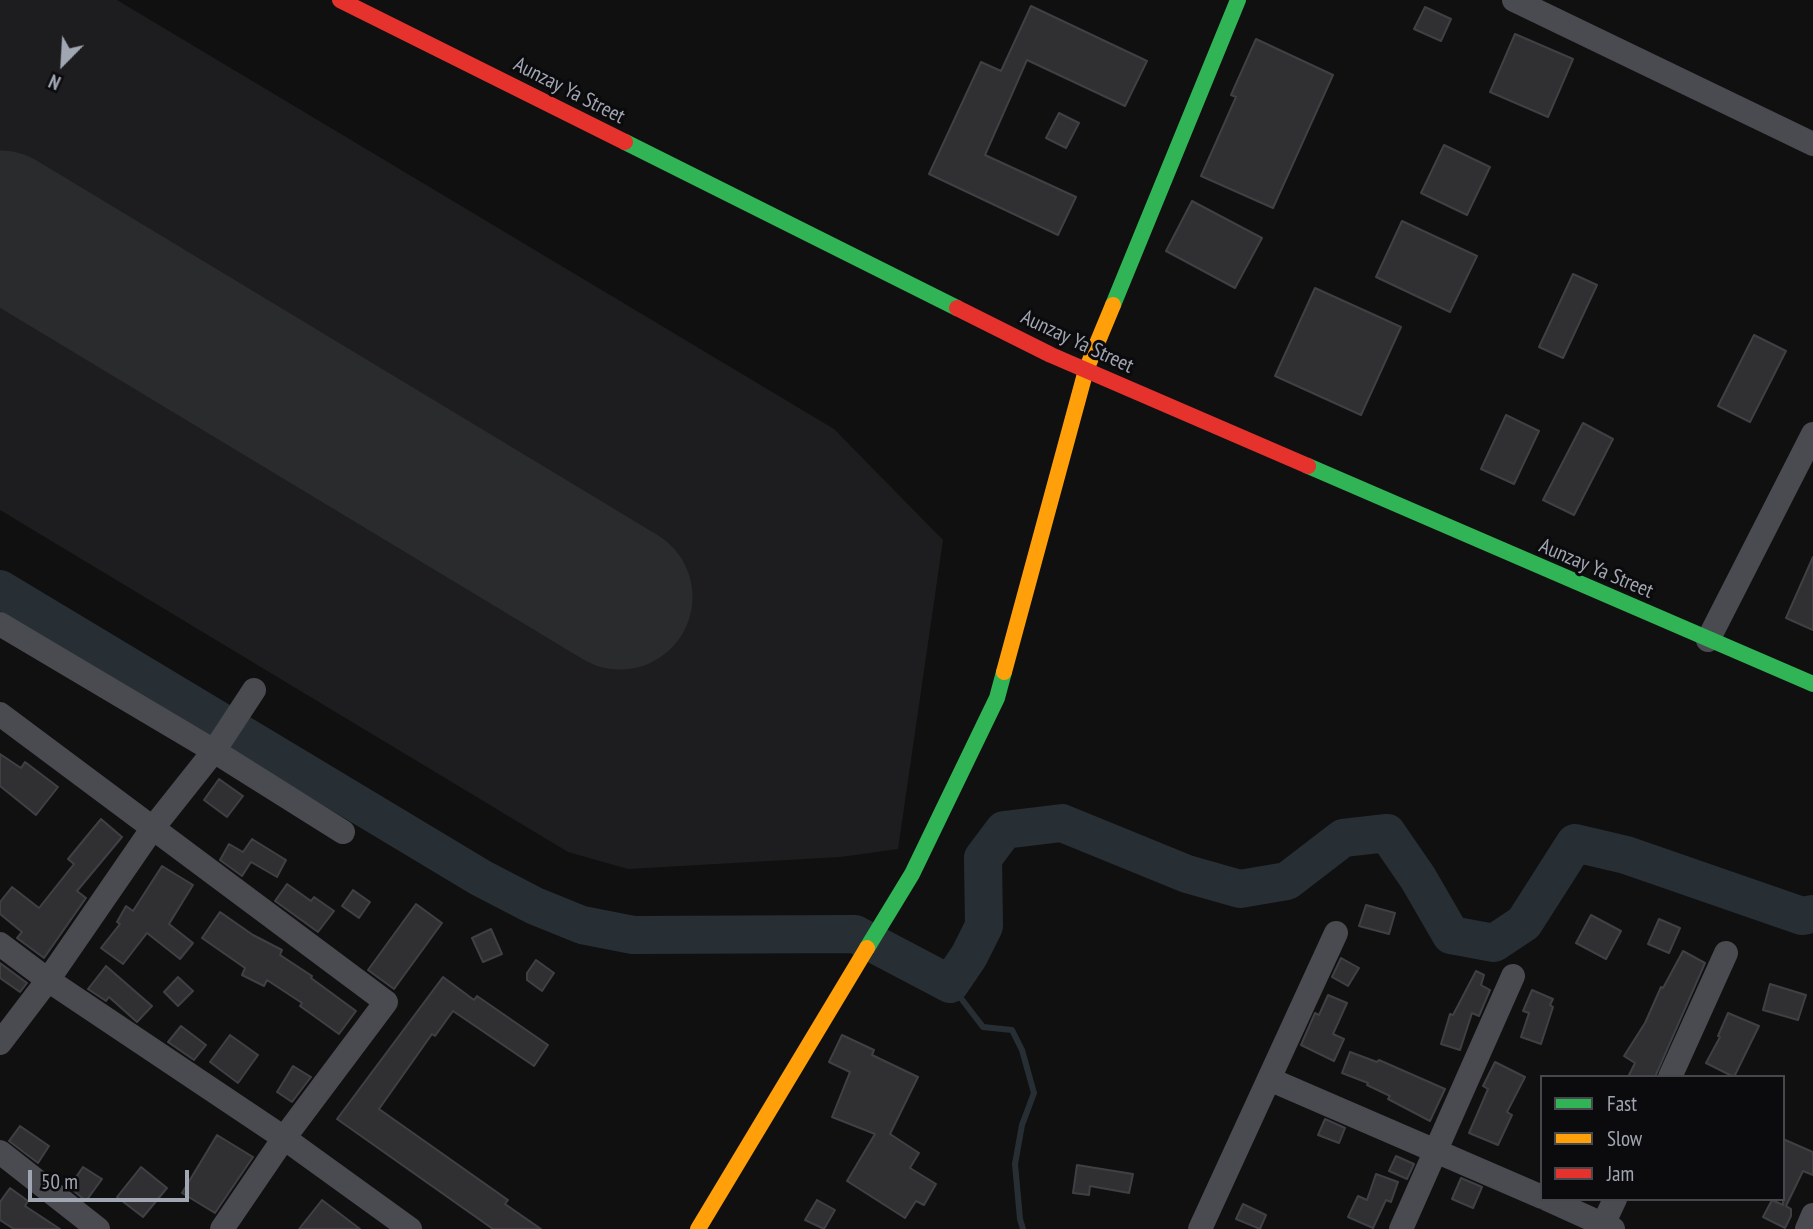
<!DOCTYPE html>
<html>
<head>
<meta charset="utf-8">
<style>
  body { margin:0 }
  #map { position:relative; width:1813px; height:1229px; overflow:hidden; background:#101010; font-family:"PT Sans Narrow",sans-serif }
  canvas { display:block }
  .legend { position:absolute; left:1540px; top:1075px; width:245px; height:126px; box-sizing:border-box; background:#0b0a0c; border:2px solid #47484e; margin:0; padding:9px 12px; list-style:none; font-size:21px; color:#a0a6b2 }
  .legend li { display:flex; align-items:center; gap:14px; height:35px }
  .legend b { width:35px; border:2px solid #47484e }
  .north { position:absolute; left:28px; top:28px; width:70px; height:70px; -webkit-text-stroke:5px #0b0a0c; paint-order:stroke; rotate:204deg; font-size:19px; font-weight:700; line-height:28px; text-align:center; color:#a0a6b2 }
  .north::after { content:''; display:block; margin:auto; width:24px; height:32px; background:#a0a6b2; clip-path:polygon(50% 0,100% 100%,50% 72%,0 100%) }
  .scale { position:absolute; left:28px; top:1170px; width:161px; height:32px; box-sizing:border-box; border:4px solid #a0a6b2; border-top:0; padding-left:9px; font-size:21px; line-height:24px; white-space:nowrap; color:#a0a6b2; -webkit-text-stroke:5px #0b0a0c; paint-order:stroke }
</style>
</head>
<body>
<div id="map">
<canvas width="1813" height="1229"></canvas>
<ul class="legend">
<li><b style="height:9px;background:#30b455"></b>Fast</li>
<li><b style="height:9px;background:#ff9f0a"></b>Slow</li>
<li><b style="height:9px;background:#e5322d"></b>Jam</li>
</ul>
<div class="north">N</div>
<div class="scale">50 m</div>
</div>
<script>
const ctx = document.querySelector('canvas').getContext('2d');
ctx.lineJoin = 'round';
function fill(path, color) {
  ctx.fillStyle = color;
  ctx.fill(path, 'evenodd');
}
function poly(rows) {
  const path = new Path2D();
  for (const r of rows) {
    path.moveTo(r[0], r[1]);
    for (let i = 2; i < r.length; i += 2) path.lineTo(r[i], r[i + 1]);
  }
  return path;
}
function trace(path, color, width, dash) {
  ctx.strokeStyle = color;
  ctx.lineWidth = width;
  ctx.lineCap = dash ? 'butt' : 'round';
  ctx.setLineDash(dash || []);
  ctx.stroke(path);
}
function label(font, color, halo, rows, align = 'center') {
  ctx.font = font + ' "PT Sans Narrow",sans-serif';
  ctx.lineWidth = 6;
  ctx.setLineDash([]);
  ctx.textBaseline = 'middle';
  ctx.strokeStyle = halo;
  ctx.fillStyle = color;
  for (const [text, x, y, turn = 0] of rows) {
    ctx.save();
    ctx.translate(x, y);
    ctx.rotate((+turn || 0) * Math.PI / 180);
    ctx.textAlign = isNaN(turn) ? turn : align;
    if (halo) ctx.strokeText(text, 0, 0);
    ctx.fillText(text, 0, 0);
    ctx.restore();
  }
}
fill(poly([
  [0,0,117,0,834,429,943,540,898,849,840,857,628,869,568,852,0,510]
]), '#1d1d1f');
trace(poly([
  [950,984,983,1027,1012,1030,1022,1050,1034,1093,1022,1125,1015,1164,1020,1219,1023,1229]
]), '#272f35', 6);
trace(poly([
  [0,589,481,878,535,906,582,925,633,935,855,934,950,984,969,956,984,926,983,858,1004,830,1062,823,1187,874,1240,889,1287,881,1343,838,1387,833,1418,878,1451,935,1494,943,1524,923,1575,843,1626,855,1802,916,1813,914]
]), '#272f35', 38);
trace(poly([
  [0,223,620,597]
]), '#2a2b2c', 145);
const building = poly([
  [1031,6,1147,61,1125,106,1027,60,985,155,1076,197,1058,235,929,174,981,62,1001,71,1031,6],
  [1425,7,1451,19,1441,41,1414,29,1425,7],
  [1515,34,1573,59,1548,117,1490,92,1515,34],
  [1256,39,1333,75,1273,208,1201,176,1236,97,1231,95,1256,39],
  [1059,113,1079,123,1066,148,1046,138,1059,113],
  [1444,145,1490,167,1467,215,1421,193,1444,145],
  [1192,201,1262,238,1235,288,1166,251,1192,201],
  [1402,221,1477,256,1450,312,1376,277,1402,221],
  [1573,274,1597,285,1563,358,1539,347,1573,274],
  [1315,288,1401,327,1361,415,1275,376,1315,288],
  [1754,335,1786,351,1750,422,1718,406,1754,335],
  [1506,415,1539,431,1514,484,1481,469,1506,415],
  [1583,423,1613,439,1574,515,1543,500,1583,423],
  [1813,557,1813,630,1786,618,1813,557],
  [0,754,21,768,25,762,58,787,36,815,0,786,0,754],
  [219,779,243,796,227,817,204,800,219,779],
  [101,819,122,837,77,891,86,898,44,958,17,938,22,932,0,914,0,902,12,887,39,908,74,864,68,859,101,819],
  [252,839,286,860,277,877,251,862,242,876,220,860,229,844,243,852,252,839],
  [162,866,193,885,169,924,193,943,180,959,147,933,123,964,101,948,120,924,117,922,126,906,133,911,162,866],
  [287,884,311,901,314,897,334,911,318,932,275,901,287,884],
  [353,890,370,902,359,918,342,906,353,890],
  [416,904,442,923,394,989,368,970,416,904],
  [1366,905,1395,913,1389,934,1359,926,1366,905],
  [220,912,253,935,282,950,280,955,312,976,311,978,356,1011,339,1034,300,1006,302,1003,267,980,264,986,242,975,245,968,202,938,220,912],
  [1591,915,1621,931,1606,959,1576,943,1591,915],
  [1659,919,1680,928,1669,953,1648,944,1659,919],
  [491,929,502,954,483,962,472,938,491,929],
  [1683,951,1705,963,1655,1077,1628,1077,1635,1063,1624,1056,1645,1023,1661,987,1663,988,1683,951],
  [1341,958,1359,968,1348,986,1332,977,1341,958],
  [536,960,554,973,542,991,527,980,527,973,536,960],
  [0,963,27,983,20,992,0,978,0,963],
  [106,966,152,1006,137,1022,109,997,106,1001,88,989,106,966],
  [1476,971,1484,975,1481,985,1490,990,1479,1016,1472,1013,1460,1050,1441,1044,1450,1014,1453,1015,1476,971],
  [178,977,193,991,178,1006,164,992,178,977],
  [443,977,474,1000,477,996,548,1045,534,1066,453,1011,435,1036,432,1034,379,1109,508,1200,505,1204,541,1229,493,1229,337,1119,443,977],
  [1770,984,1806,995,1798,1020,1763,1010,1770,984],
  [1532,990,1553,999,1550,1005,1553,1007,1541,1044,1521,1037,1529,1013,1523,1011,1532,990],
  [1328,995,1347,1003,1333,1034,1344,1039,1334,1061,1301,1045,1315,1013,1319,1015,1328,995],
  [1728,1013,1759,1026,1734,1077,1706,1063,1720,1037,1718,1036,1728,1013],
  [181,1026,206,1045,194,1060,168,1042,181,1026],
  [230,1035,258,1055,238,1083,210,1062,230,1035],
  [842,1035,874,1050,872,1055,918,1077,890,1134,919,1153,910,1168,936,1184,924,1205,916,1201,905,1218,847,1181,875,1134,832,1117,850,1072,829,1062,842,1035],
  [1350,1052,1377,1062,1379,1060,1445,1089,1430,1121,1388,1099,1390,1096,1367,1085,1368,1083,1342,1073,1350,1052],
  [1495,1062,1525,1077,1507,1112,1512,1115,1498,1145,1469,1133,1488,1089,1483,1086,1495,1062],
  [293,1066,311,1077,292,1102,277,1092,293,1066],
  [1325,1119,1345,1128,1339,1143,1318,1135,1325,1119],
  [20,1126,49,1146,38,1163,9,1141,20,1126],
  [217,1135,253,1157,215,1213,182,1193,217,1135],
  [1783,1139,1813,1152,1813,1175,1803,1171,1786,1206,1791,1209,1791,1216,1785,1228,1763,1217,1772,1200,1783,1205,1783,1139],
  [1396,1156,1414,1164,1407,1179,1389,1171,1396,1156],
  [1077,1165,1133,1174,1129,1193,1090,1186,1089,1195,1073,1193,1077,1165],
  [83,1167,102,1179,86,1201,69,1187,83,1167],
  [141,1167,167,1188,143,1217,117,1197,141,1167],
  [1376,1174,1398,1182,1391,1202,1386,1200,1373,1228,1348,1217,1358,1196,1367,1200,1376,1174],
  [1461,1178,1482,1187,1473,1208,1452,1199,1461,1178],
  [10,1188,28,1201,25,1206,60,1229,14,1229,0,1220,0,1202,10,1188],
  [322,1200,360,1229,299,1229,322,1200],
  [817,1200,835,1210,824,1229,805,1220,817,1200],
  [1243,1204,1266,1215,1260,1229,1236,1219,1243,1204]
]);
fill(building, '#303033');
trace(building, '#3e4044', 2);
trace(poly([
  [1514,0,1813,144],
  [0,624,214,751,343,832],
  [1708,640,1813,434],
  [0,714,386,1002,284,1138,222,1229],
  [0,944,48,980,284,1138,410,1229],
  [0,1043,48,980,152,829,214,751,254,690],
  [1670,1077,1726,953],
  [1269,1079,1542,1197],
  [0,1152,98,1229],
  [1547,1199,1613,1229],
  [1200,1229,1336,933],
  [1401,1229,1513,976],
  [1601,1229,1615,1199],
  [1807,1229,1813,1215]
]), '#4a4b50', 24);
trace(poly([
  [625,142,957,308],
  [1113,305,1238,0],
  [1308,466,1813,684],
  [867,948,912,874,997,698,1004,672]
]), '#30b455', 16);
trace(poly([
  [1004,672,1086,370,1113,305],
  [698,1229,867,948]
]), '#ff9f0a', 16);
trace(poly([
  [340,0,625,142],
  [957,308,1051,355,1308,466]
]), '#e5322d', 16);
label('21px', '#a0a6b2', '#0b0a0c', [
  ["Aunzay Ya Street",569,91,27],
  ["Aunzay Ya Street",1077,342,25],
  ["Aunzay Ya Street",1596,569,23]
]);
</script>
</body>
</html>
